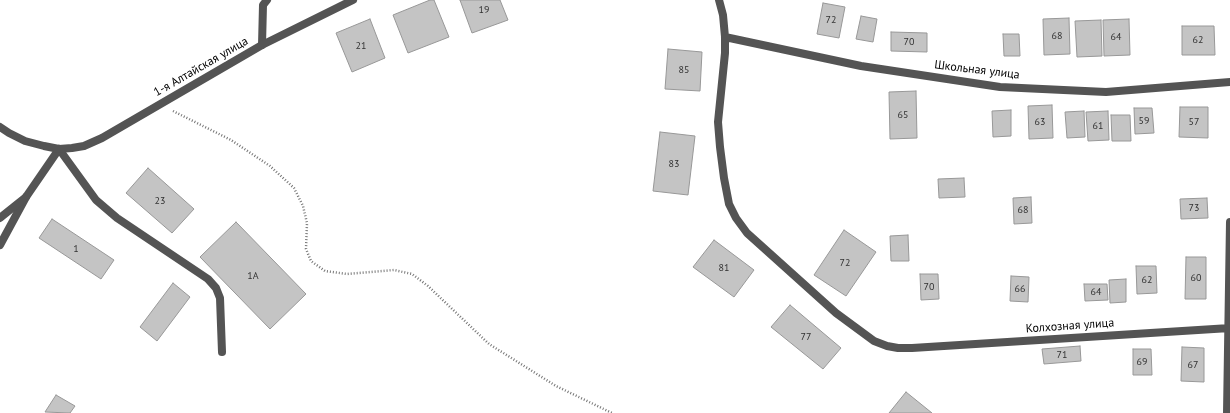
<!DOCTYPE html>
<html>
<head>
<meta charset="utf-8">
<style>
  body { margin:0 }
  canvas { display:block; background:#fff }
</style>
</head>
<body>
<canvas width="1230" height="413"></canvas>
<script>
const ctx = document.querySelector('canvas').getContext('2d');
ctx.lineJoin = 'round';
function fill(path, color) {
  ctx.fillStyle = color;
  ctx.fill(path, 'evenodd');
}
function poly(rows) {
  const path = new Path2D();
  for (const r of rows) {
    path.moveTo(r[0], r[1]);
    for (let i = 2; i < r.length; i += 2) path.lineTo(r[i], r[i + 1]);
  }
  return path;
}
function trace(path, color, width, dash) {
  ctx.strokeStyle = color;
  ctx.lineWidth = width;
  ctx.lineCap = dash ? 'butt' : 'round';
  ctx.setLineDash(dash || []);
  ctx.stroke(path);
}
function label(font, color, halo, rows, align = 'center') {
  ctx.font = font + ' "PT Sans",sans-serif';
  ctx.lineWidth = 3;
  ctx.setLineDash([]);
  ctx.textBaseline = 'middle';
  ctx.strokeStyle = halo;
  ctx.fillStyle = color;
  for (const [text, x, y, turn = 0] of rows) {
    ctx.save();
    ctx.translate(x, y);
    ctx.rotate((+turn || 0) * Math.PI / 180);
    ctx.textAlign = isNaN(turn) ? turn : align;
    if (halo) ctx.strokeText(text, 0, 0);
    ctx.fillText(text, 0, 0);
    ctx.restore();
  }
}
const building = poly([
  [430,0,434,0,449,37,408,53,393,15,430,0],
  [460,0,500,0,508,20,472,33,460,0],
  [823,3,845,7,839,38,817,34,823,3],
  [861,16,877,19,873,42,856,39,861,16],
  [1069,18,1070,54,1044,55,1043,19,1069,18],
  [370,19,385,58,352,72,336,33,370,19],
  [1129,19,1130,55,1104,56,1103,20,1129,19],
  [1101,20,1102,56,1077,57,1075,21,1101,20],
  [1182,26,1214,26,1215,55,1182,55,1182,26],
  [891,32,927,33,927,52,891,51,891,32],
  [1003,34,1019,34,1020,56,1004,56,1003,34],
  [668,49,702,52,700,91,665,89,668,49],
  [916,91,917,138,890,139,889,92,916,91],
  [1052,105,1053,138,1029,139,1028,106,1052,105],
  [1180,107,1208,107,1208,138,1179,137,1180,107],
  [1134,108,1152,108,1154,133,1135,134,1134,108],
  [1011,110,1011,136,993,137,992,111,1011,110],
  [1084,111,1085,137,1067,138,1065,112,1084,111],
  [1108,111,1109,140,1088,141,1086,112,1108,111],
  [1111,115,1130,115,1131,141,1112,141,1111,115],
  [660,132,695,136,688,195,653,191,660,132],
  [148,168,194,209,172,233,126,193,148,168],
  [964,178,965,197,939,198,938,179,964,178],
  [1031,197,1032,223,1014,224,1013,198,1031,197],
  [1207,198,1208,218,1181,219,1180,199,1207,198],
  [52,219,114,260,101,279,39,238,52,219],
  [236,222,306,294,270,329,200,257,236,222],
  [844,230,876,252,846,296,814,275,844,230],
  [908,235,909,261,891,261,890,236,908,235],
  [714,240,754,270,734,297,693,267,714,240],
  [1186,257,1206,257,1206,299,1185,299,1186,257],
  [1136,266,1156,266,1157,293,1137,294,1136,266],
  [920,274,938,274,939,299,921,300,920,274],
  [1011,276,1029,277,1028,302,1010,301,1011,276],
  [1126,279,1126,302,1110,303,1109,280,1126,279],
  [173,283,190,297,157,341,140,327,173,283],
  [1084,284,1107,284,1108,300,1085,301,1084,284],
  [790,305,841,348,823,369,771,327,790,305],
  [1080,346,1081,361,1044,364,1042,349,1080,346],
  [1182,347,1204,348,1204,382,1181,381,1182,347],
  [1133,349,1151,349,1152,375,1133,375,1133,349],
  [906,392,932,413,889,413,906,392],
  [56,395,75,406,70,413,45,412,56,395]
]);
fill(building, '#c4c4c4');
trace(building, '#989898', 1);
trace(poly([
  [173,111,231,140,270,166,294,188,303,206,307,223,306,249,311,261,325,271,347,274,394,270,412,274,428,286,489,344,556,386,612,413]
]), '#767676', 2.5, [1, 2]);
trace(poly([
  [262,45,263,5,267,0],
  [59,149,96,200,117,218,208,279,216,288,220,298,222,352],
  [0,245,26,197]
]), '#545454', 8);
trace(poly([
  [719,0,723,15,725,37,725,53,718,122,720,147,724,178,729,204,736,218,747,233,836,313,874,341,887,346,898,348,912,348,1230,328],
  [725,37,861,66,1000,87,1106,92,1230,82],
  [0,218,26,197,59,149],
  [1227,413,1230,222]
]), '#545454', 8);
trace(poly([
  [0,127,9,133,25,141,44,146,59,149,72,148,84,146,102,138,262,45,353,0]
]), '#545454', 8);
label('10px', '#313131', null, [
  ["19",484,10],
  ["72",831,20],
  ["68",1057,36],
  ["64",1116,37],
  ["62",1198,40],
  ["70",909,42],
  ["21",361,46],
  ["85",684,70],
  ["65",903,115],
  ["59",1144,121],
  ["63",1040,122],
  ["57",1194,122],
  ["61",1098,126],
  ["83",674,164],
  ["23",160,201],
  ["73",1194,208],
  ["68",1023,210],
  ["1",76,249],
  ["72",845,263],
  ["81",724,268],
  ["1А",253,276],
  ["60",1196,278],
  ["62",1147,280],
  ["70",929,287],
  ["66",1020,289],
  ["64",1096,292],
  ["77",806,337],
  ["71",1062,355],
  ["69",1142,362],
  ["67",1193,365]
]);
label('12px', '#000', '#fff', [
  ["1-я Алтайская улица",201,67,-30],
  ["Школьная улица",977,70,7],
  ["Колхозная улица",1070,326,-4]
]);
</script>
</body>
</html>
